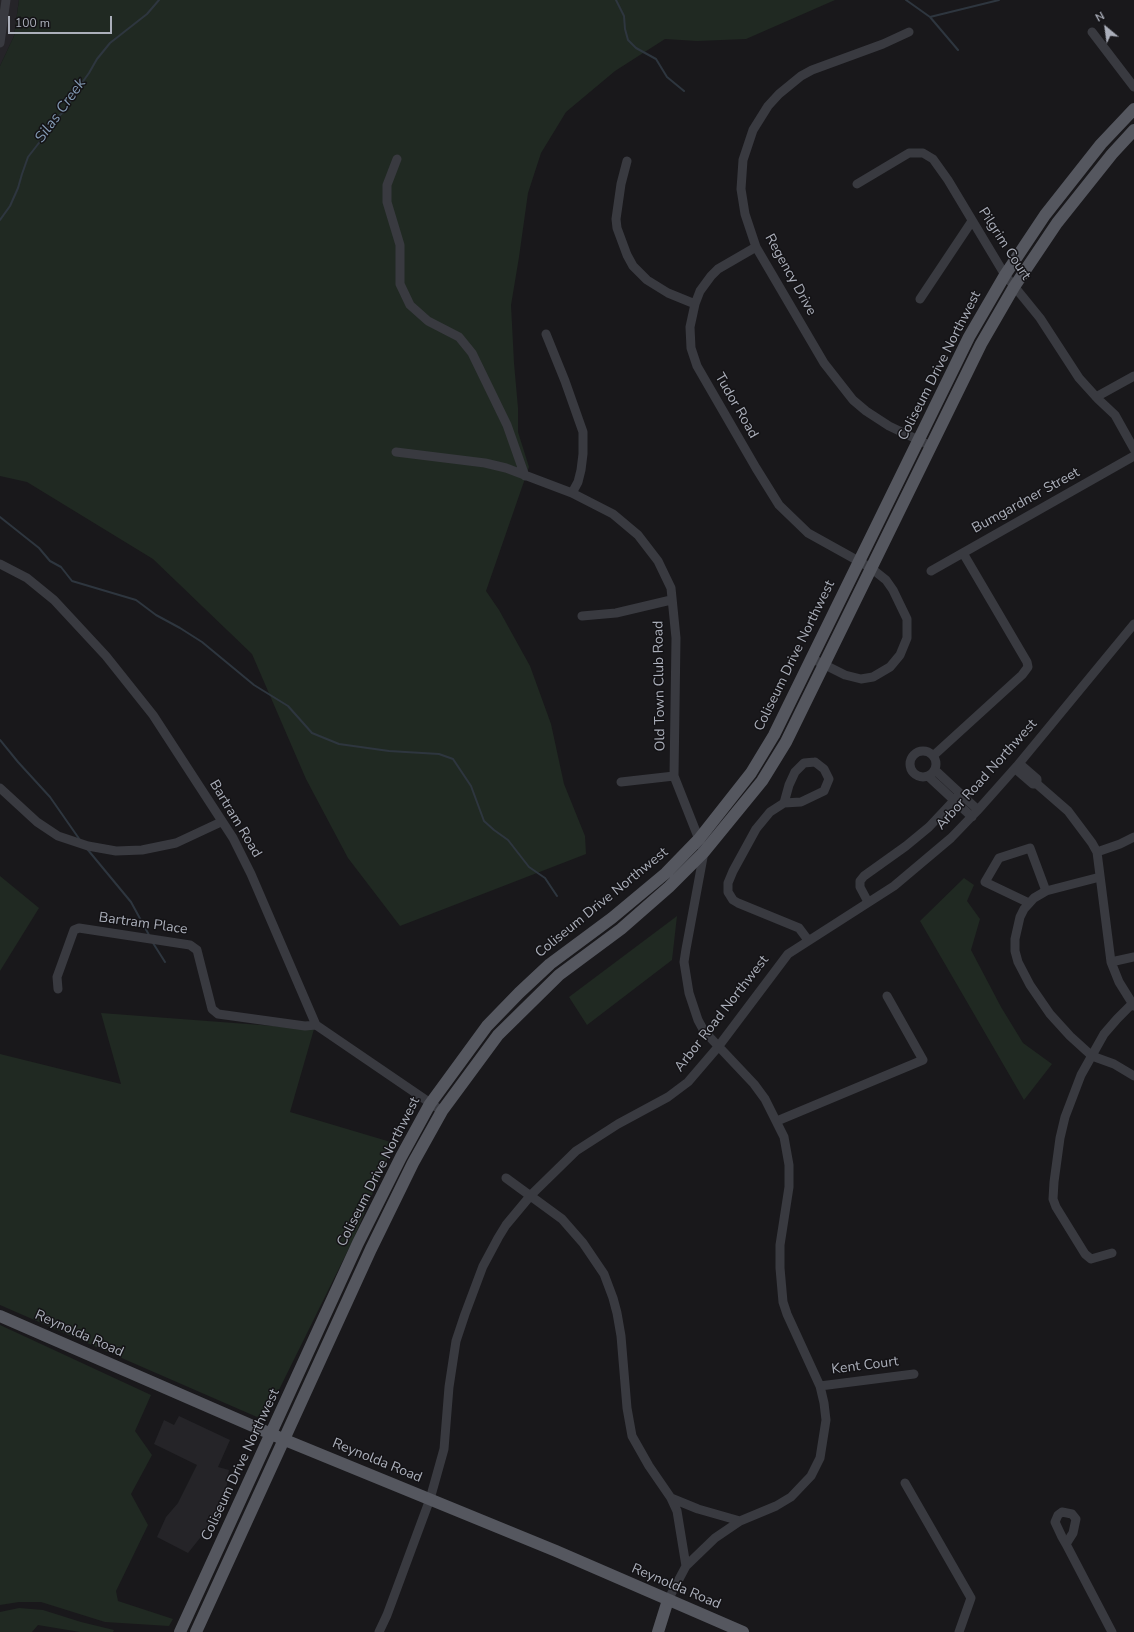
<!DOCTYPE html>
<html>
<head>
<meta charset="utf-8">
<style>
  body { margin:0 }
  #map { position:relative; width:1134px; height:1632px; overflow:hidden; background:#19181b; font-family:"Nunito Sans",sans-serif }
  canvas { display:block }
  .north { position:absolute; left:1086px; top:8px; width:40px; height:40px; -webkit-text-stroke:3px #141316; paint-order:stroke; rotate:331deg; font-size:11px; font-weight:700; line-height:16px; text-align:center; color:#abafba }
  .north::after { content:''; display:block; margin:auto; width:14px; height:18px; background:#abafba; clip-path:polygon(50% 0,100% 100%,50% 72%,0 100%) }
  .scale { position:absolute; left:8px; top:16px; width:104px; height:18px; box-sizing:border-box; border:2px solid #abafba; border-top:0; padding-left:5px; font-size:12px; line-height:14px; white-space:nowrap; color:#abafba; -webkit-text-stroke:3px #141316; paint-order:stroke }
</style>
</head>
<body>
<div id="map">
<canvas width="1134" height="1632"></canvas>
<div class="north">N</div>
<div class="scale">100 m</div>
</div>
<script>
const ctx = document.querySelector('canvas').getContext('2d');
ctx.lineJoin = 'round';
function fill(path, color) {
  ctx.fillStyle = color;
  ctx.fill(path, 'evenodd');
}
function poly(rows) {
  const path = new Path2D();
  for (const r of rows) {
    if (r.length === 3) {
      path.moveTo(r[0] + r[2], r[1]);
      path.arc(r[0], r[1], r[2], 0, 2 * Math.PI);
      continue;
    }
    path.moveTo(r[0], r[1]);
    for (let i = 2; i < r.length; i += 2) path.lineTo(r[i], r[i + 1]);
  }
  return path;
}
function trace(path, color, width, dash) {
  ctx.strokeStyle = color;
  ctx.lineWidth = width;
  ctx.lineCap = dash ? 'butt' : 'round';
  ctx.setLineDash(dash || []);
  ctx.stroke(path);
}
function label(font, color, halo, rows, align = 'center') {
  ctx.font = font + ' "Nunito Sans",sans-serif';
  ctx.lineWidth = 3;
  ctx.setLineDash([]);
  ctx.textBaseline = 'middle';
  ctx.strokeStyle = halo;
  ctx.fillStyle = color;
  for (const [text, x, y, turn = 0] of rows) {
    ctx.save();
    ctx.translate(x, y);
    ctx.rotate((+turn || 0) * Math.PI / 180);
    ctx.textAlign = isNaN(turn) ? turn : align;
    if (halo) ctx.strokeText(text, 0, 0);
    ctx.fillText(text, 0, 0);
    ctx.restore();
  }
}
fill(poly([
  [0,0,19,0,14,36,0,66],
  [179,1416,230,1440,218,1467,229,1470,225,1497,212,1523,188,1553,157,1537,166,1517,178,1503,197,1465,154,1444,164,1420,174,1425]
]), '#252428');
fill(poly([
  [19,0,835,0,746,39,697,41,665,39,615,71,566,112,541,153,528,193,519,257,511,305,514,363,518,408,518,432,529,467,486,591,499,610,530,666,551,724,564,784,585,836,586,854,400,926,348,858,306,779,252,654,153,559,27,482,0,476,0,66,14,36],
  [0,876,39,908,0,971],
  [964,878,974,885,967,901,980,919,971,950,1001,1007,1023,1043,1052,1064,1024,1100,920,921],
  [677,916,672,960,587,1025,569,997],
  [101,1013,314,1029,290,1112,394,1143,353,1240,269,1410,257,1417,0,1305,0,1054,121,1084],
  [0,1325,151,1395,135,1431,152,1455,131,1494,148,1525,116,1591,118,1601,173,1619,169,1626,105,1622,41,1602,19,1602,0,1605],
  [19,1608,43,1610,81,1622,114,1630,113,1632,80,1632,38,1625,32,1632,0,1632,0,1612]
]), '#202922');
trace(poly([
  [616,0,624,16,625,29,628,40,636,48,656,59,667,77,684,91],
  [906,0,930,17,958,50],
  [930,17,999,0],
  [0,220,10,206,18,188,22,174,28,157,42,139,53,121,66,110,74,94,89,73,97,59,110,43,147,14,159,0],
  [0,517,39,548,50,561,61,567,72,581,136,600,156,615,180,628,202,642,254,685,288,706,312,733,339,744,389,751,439,754,453,759,471,786,484,821,494,830,508,840,529,867,545,878,557,896],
  [0,740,18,762,50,797,80,840],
  [88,850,131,902,149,935],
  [153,943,165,962]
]), '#2e363f', 2);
trace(poly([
  [909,32,883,44,812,70,801,76,779,94,768,106,753,130,743,160,741,189,745,214,756,247,824,363,853,400,866,411,889,426,931,446],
  [1092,32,1134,87],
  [0,43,6,0],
  [397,159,387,185,387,202,400,245,400,284,410,305,428,321,459,337,472,353,507,425,525,476],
  [627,161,621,184,616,219,617,228,627,255,633,266,647,280,668,293,695,304],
  [857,184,909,153,923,153,933,159,948,180,1005,275,1040,318,1079,378,1098,399,1115,415,1134,449],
  [756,247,718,269,711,276,700,291,695,304,690,327,691,348,697,366,756,468,779,505,808,533,871,568,886,580,893,590,907,619,907,638,900,655,890,667,873,677,861,679,845,675,811,658],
  [920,299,972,221],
  [546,334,565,381,583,432,583,454,581,470,578,482,572,493],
  [1096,397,1134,376],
  [396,452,485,463,506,468,572,493,613,514,638,535,658,561,671,588,676,638,674,776,704,852,686,949,684,962,689,993,698,1020,704,1031,754,1084,765,1099,784,1137,789,1165,789,1187,780,1245,780,1268,783,1302,787,1314,820,1386,824,1403,826,1420,820,1458,811,1476,791,1497,776,1506,740,1521,698,1509,671,1498],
  [0,564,27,578,54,600,106,656,153,715,233,838,251,874,316,1025,442,1111],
  [931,571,1134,456],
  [582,616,616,613,671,600],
  [923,764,13],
  [933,756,1022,675,1028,667,1027,662,963,553],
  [815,762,824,769,829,779,824,791,801,802,784,803,789,785,795,772,804,763,815,762],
  [935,770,978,810],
  [929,777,972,817],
  [621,782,674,776],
  [1037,784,1033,784,1018,771,1017,766,1022,766,1037,779,1037,784,1068,811,1092,843,1097,852,1111,962,1119,982,1134,1006],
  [0,788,37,822,58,836,88,846,116,851,142,850,176,843,221,822],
  [784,803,770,812,756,829,733,871,728,883,728,892,733,900,738,903,799,928,808,940],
  [1097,852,1120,844,1134,837],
  [1100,877,1046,891,1034,898,1024,909,1020,917,1015,939,1015,951,1018,962,1030,985,1050,1014,1070,1036,1092,1056,1114,1064,1134,1076],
  [868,902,860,887,860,881,864,876,906,846,929,827,960,794],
  [1029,903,985,882,999,858,1030,848,1046,891],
  [1111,962,1134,957],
  [58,989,57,977,74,930,79,928,190,945,197,950,212,1009,218,1014,305,1026,316,1025],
  [777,1121,923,1060,887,996],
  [506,1178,562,1219,583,1243,604,1274,613,1298,617,1313,621,1336,627,1408,632,1436,649,1466,671,1498,677,1511,686,1566],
  [1112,1253,1091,1259,1085,1254,1056,1207,1053,1199,1054,1182,1060,1138,1065,1117,1081,1075,1104,1034,1117,1019,1132,1004],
  [820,1386,914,1374],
  [905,1483,971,1598,959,1632],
  [1066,1544,1073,1533,1076,1519,1072,1514,1062,1512,1058,1515,1055,1522,1062,1537,1066,1544,1112,1632],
  [668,1600,686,1566,715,1538,740,1521],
  [379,1632,387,1615,430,1499,444,1449,449,1387,456,1341,465,1314,483,1266,498,1238,506,1225,531,1195,576,1151,618,1124,668,1097,688,1082,718,1047,788,954,894,886,951,838,977,811,1017,766,1134,624]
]), '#393a40', 9);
trace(poly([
  [0,1316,285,1440,556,1551,743,1632],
  [180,1632,358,1243,401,1157,430,1104,487,1026,519,993,550,964,612,918,666,873,699,839,751,773,774,735,969,337,1005,275,1045,215,1101,144,1134,109],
  [196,1632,371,1249,413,1163,442,1111,498,1035,559,975,621,929,669,887,704,852,762,781,786,742,981,344,1014,287,1057,223,1112,154,1134,130],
  [658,1632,668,1600]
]), '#55575f', 12);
label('14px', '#abafba', '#141316', [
  ["Pilgrim Court",1004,244,57],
  ["Regency Drive",790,275,61],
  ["Coliseum Drive Northwest",940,366,-63],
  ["Tudor Road",736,406,60],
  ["Bumgardner Street",1026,501,-29],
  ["Coliseum Drive Northwest",795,656,-64],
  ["Old Town Club Road",660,686,-91],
  ["Arbor Road Northwest",987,775,-48],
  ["Bartram Road",235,819,59],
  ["Coliseum Drive Northwest",602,903,-39],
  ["Bartram Place",143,924,8],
  ["Arbor Road Northwest",722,1014,-52],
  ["Coliseum Drive Northwest",379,1172,-63],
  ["Reynolda Road",79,1334,24],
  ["Kent Court",865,1366,-7],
  ["Reynolda Road",377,1461,22],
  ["Coliseum Drive Northwest",241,1465,-65],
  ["Reynolda Road",676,1587,23]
]);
label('italic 15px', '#839ab4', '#141316', [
  ["Silas Creek",61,111,-54]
]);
</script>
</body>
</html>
